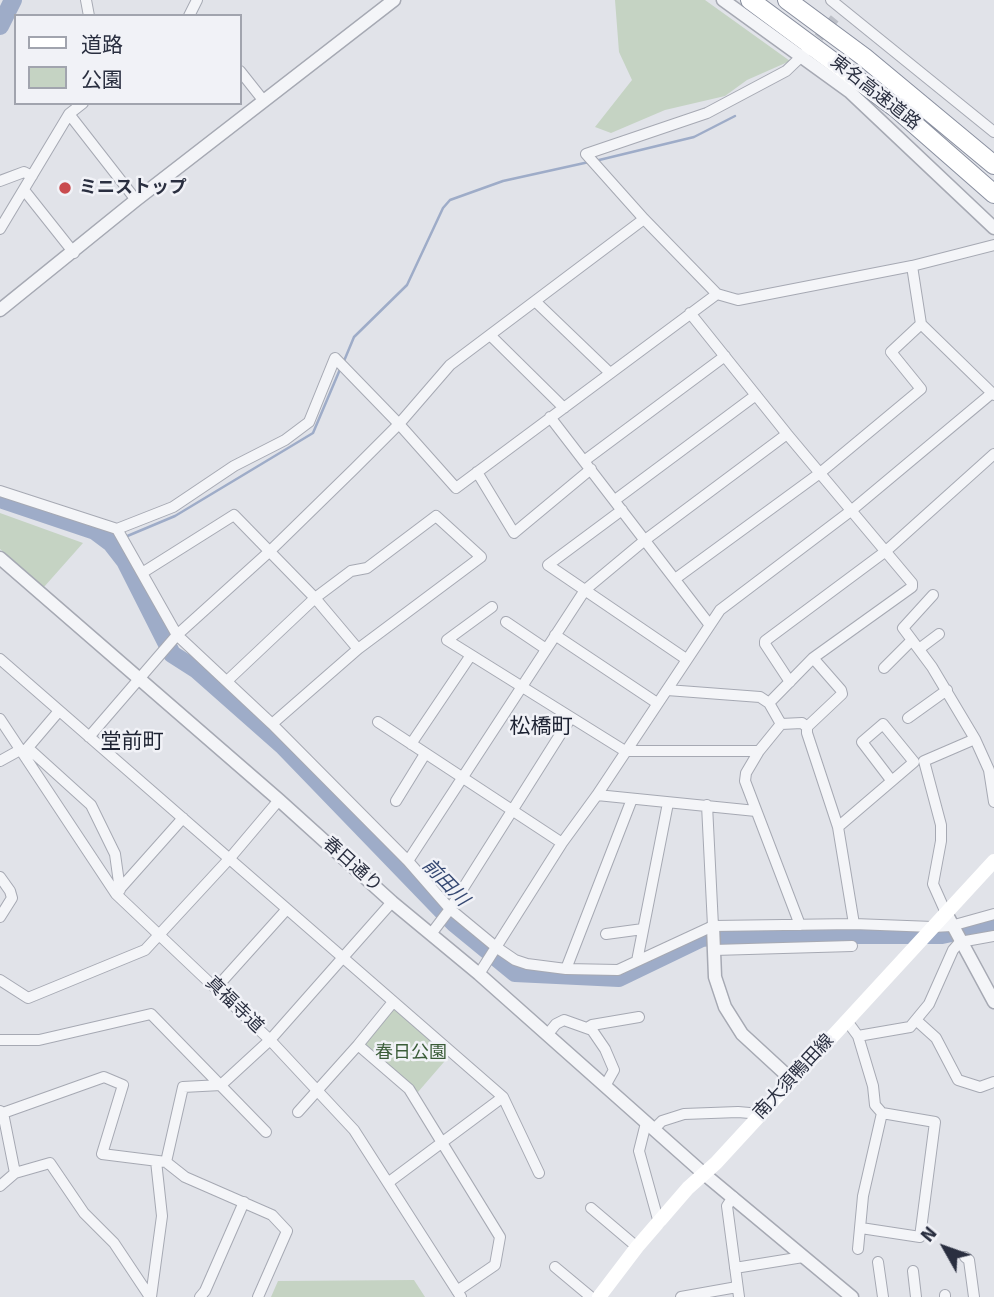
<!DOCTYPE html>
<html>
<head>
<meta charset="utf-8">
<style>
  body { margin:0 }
  #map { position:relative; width:994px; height:1297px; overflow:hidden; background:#e1e3e9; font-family:Signika,"Noto Sans JP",sans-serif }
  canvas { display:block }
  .legend { position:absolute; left:14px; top:14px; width:228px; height:91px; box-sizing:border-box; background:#f1f2f7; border:2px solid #a1a4ae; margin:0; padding:9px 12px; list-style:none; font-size:21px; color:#2a2f40 }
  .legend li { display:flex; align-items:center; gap:14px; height:35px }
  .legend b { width:35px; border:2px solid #a1a4ae }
  .north { position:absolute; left:910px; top:1213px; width:70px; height:70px; -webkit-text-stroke:5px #f1f2f7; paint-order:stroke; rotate:310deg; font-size:19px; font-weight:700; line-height:28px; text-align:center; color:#2a2f40 }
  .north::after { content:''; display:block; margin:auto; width:24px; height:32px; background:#2a2f40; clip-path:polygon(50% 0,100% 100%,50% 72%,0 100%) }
</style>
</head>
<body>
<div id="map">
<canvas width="994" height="1297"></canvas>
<ul class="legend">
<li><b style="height:9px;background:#fff"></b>道路</li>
<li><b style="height:19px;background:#c5d3c3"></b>公園</li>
</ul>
<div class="north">N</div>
</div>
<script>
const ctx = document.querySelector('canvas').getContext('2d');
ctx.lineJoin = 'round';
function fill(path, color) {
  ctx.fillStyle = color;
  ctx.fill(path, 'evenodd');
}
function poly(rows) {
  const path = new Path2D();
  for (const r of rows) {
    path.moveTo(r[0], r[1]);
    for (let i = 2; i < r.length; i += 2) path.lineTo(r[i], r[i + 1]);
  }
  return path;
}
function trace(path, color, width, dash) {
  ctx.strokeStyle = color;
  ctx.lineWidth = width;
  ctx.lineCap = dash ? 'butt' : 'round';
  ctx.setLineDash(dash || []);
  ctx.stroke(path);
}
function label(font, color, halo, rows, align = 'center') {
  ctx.font = font + ' Signika,"Noto Sans JP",sans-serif';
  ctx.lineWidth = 5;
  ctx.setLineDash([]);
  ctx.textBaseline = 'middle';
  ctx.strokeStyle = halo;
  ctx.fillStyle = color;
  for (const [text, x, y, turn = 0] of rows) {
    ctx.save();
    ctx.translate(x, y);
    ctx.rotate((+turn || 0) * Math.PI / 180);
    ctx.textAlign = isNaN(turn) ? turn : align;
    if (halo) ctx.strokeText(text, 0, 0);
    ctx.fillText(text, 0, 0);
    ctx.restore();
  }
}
fill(poly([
  [615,0,705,0,790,61,747,80,725,96,665,110,611,133,595,127,632,80,619,52],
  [0,513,83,543,44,587,0,549],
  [394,1007,450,1055,418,1092,364,1045],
  [414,1280,425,1297,271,1297,278,1281]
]), '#c5d3c3');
trace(poly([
  [595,161,694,137,735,116],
  [344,361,354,337,407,285,443,208,450,200,503,181,589,162],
  [125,537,175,516,313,433,341,367],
  [111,543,119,540]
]), '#9eacc8', 2.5);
trace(poly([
  [0,26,13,0],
  [0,499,95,531,111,543,125,561,172,654,197,670,283,746,454,923,515,973,619,978,702,938,722,935,942,935,994,924]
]), '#9eacc8', 18);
trace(poly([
  [809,49,835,18]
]), '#bcbfc7', 10, [10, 5]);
const minor = poly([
  [86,0,89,16],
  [831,0,994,132],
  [189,16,197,0],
  [806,52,786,71,707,113,586,154,644,219,717,294,738,300,912,266,994,245],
  [240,71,263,100],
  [69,114,136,200],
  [0,181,24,172,32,176],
  [24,190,74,253],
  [0,229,69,114,83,103],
  [912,266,921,324,994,395],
  [536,302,610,373],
  [690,313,787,434,912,583,912,587,813,658,769,703],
  [491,336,564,408],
  [550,417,709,624],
  [584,461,725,356],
  [477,472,514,533,591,469],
  [0,491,117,529,173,507,234,466,285,440,309,422,335,358,399,424,456,488,717,294],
  [615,500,756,395],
  [622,510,548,565,686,659],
  [117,529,177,635,272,724,408,861,450,909,496,947,515,960,527,964,566,969,618,970,713,926,854,924,933,927,951,926,994,914],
  [142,573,234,515,315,598,358,649],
  [675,579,820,473,921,389,891,352,921,324],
  [933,595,903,628,932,667,975,739,989,770,994,802],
  [492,607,447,640,625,751,759,751,746,773,745,781,800,925],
  [506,622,546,649],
  [555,635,657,703],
  [919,649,939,634],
  [813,658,841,690,842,694,807,727,807,733,838,827,854,924],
  [0,659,503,1097,539,1173],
  [884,668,912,640],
  [227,681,315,598,351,571,367,568,436,516,481,557,358,649,272,724],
  [790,682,765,644,765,641,886,551,994,454],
  [667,690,760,697,769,703,781,724,802,723,807,727],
  [908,718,947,690],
  [0,719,116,894,270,1040,354,1130,461,1297],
  [378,722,562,843],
  [89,737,177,635,270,551,355,468,399,424,450,365,644,219],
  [411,744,471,655],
  [28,748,91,805,115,854,120,890],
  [25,751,59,711],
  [759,751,781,724],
  [0,761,20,750],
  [597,795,756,811],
  [396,801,425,754],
  [707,805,713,926],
  [838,827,914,762,883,724,862,742,891,780],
  [408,861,585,590,645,540,787,434],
  [0,877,10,891,12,898,0,917],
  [118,891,183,818],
  [946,913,933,884,941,841,941,825,924,761,975,739],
  [431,934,450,909,570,719],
  [606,934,643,929],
  [714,950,852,946],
  [637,961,668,803],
  [566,969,632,799],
  [479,974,562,843,597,795,720,610,852,510,992,393],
  [0,980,28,998,145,950,230,858,279,800],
  [216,988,287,909],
  [916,1020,936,1038,958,1080,980,1087,994,1082],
  [847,1021,858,1036,873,1086,875,1105,882,1113,863,1196,858,1249],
  [587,1028,592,1025,639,1017],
  [547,1035,556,1024,564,1020,592,1030,605,1049,614,1070,605,1086],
  [858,1036,910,1027,929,1004,953,950,960,942,994,936],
  [0,1040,39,1040,151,1014,266,1132],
  [358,1045,409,1089,500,1237,495,1265,457,1291],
  [0,1111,3,1113,104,1077,123,1085,102,1154,166,1162],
  [298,1112,358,1045,393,1002],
  [3,1113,15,1173],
  [646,1123,639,1151,659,1223],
  [654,1129,662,1121,684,1114,738,1112,761,1114],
  [389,1182,503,1097],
  [0,1186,15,1173,50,1163,84,1213,114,1243,150,1297],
  [733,1197,727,1206,739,1297],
  [591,1208,637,1247],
  [861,1228,920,1237,935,1122,882,1113],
  [965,1257,969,1260,974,1297],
  [878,1262,883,1297],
  [555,1267,591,1297],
  [735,1268,803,1257],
  [913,1271,916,1297],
  [945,1295,945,1297],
  [151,1297,162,1216,156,1161],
  [200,1297,205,1291,244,1202],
  [258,1297,287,1231,272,1215,185,1177,166,1162,183,1087,221,1085,270,1040,392,902],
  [681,1297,737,1287]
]);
const tertiary = poly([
  [723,0,850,92,994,228],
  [0,310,136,200,394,0],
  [0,558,279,800,392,902,479,974,703,1173,852,1297],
  [946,913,994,1002],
  [713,926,715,977,725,1007,742,1034,792,1080]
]);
const motorway = poly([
  [750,0,897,109,994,194],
  [787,0,864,57,994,165]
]);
trace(minor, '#a6a9b3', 12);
trace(tertiary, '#a6a9b3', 15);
trace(motorway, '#898f9f', 20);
trace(minor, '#f4f5f8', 10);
trace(tertiary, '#f4f5f8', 12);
trace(poly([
  [599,1297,637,1247,688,1188,716,1163,994,861]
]), '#fff', 14);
trace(motorway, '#fff', 18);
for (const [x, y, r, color] of [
  [65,188,7,"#c94b4e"]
]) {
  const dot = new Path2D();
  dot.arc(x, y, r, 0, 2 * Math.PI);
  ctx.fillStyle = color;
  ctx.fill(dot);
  trace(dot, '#f1f2f7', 2.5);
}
label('18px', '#2a2f40', '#f1f2f7', [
  ["東名高速道路",875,93,38],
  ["春日通り",352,865,42],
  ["真福寺道",234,1005,44],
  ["南大須鴨田線",794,1077,-47]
]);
label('bold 18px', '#2a2f40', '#f1f2f7', [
  ["ミニストップ",79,188]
], 'left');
label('18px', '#3a5c38', '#f1f2f7', [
  ["春日公園",411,1053]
]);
label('italic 19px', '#364973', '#f1f2f7', [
  ["前田川",445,883,46]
]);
label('21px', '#1c2131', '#f1f2f7', [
  ["松橋町",541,727],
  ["堂前町",132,742]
]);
</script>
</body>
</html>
